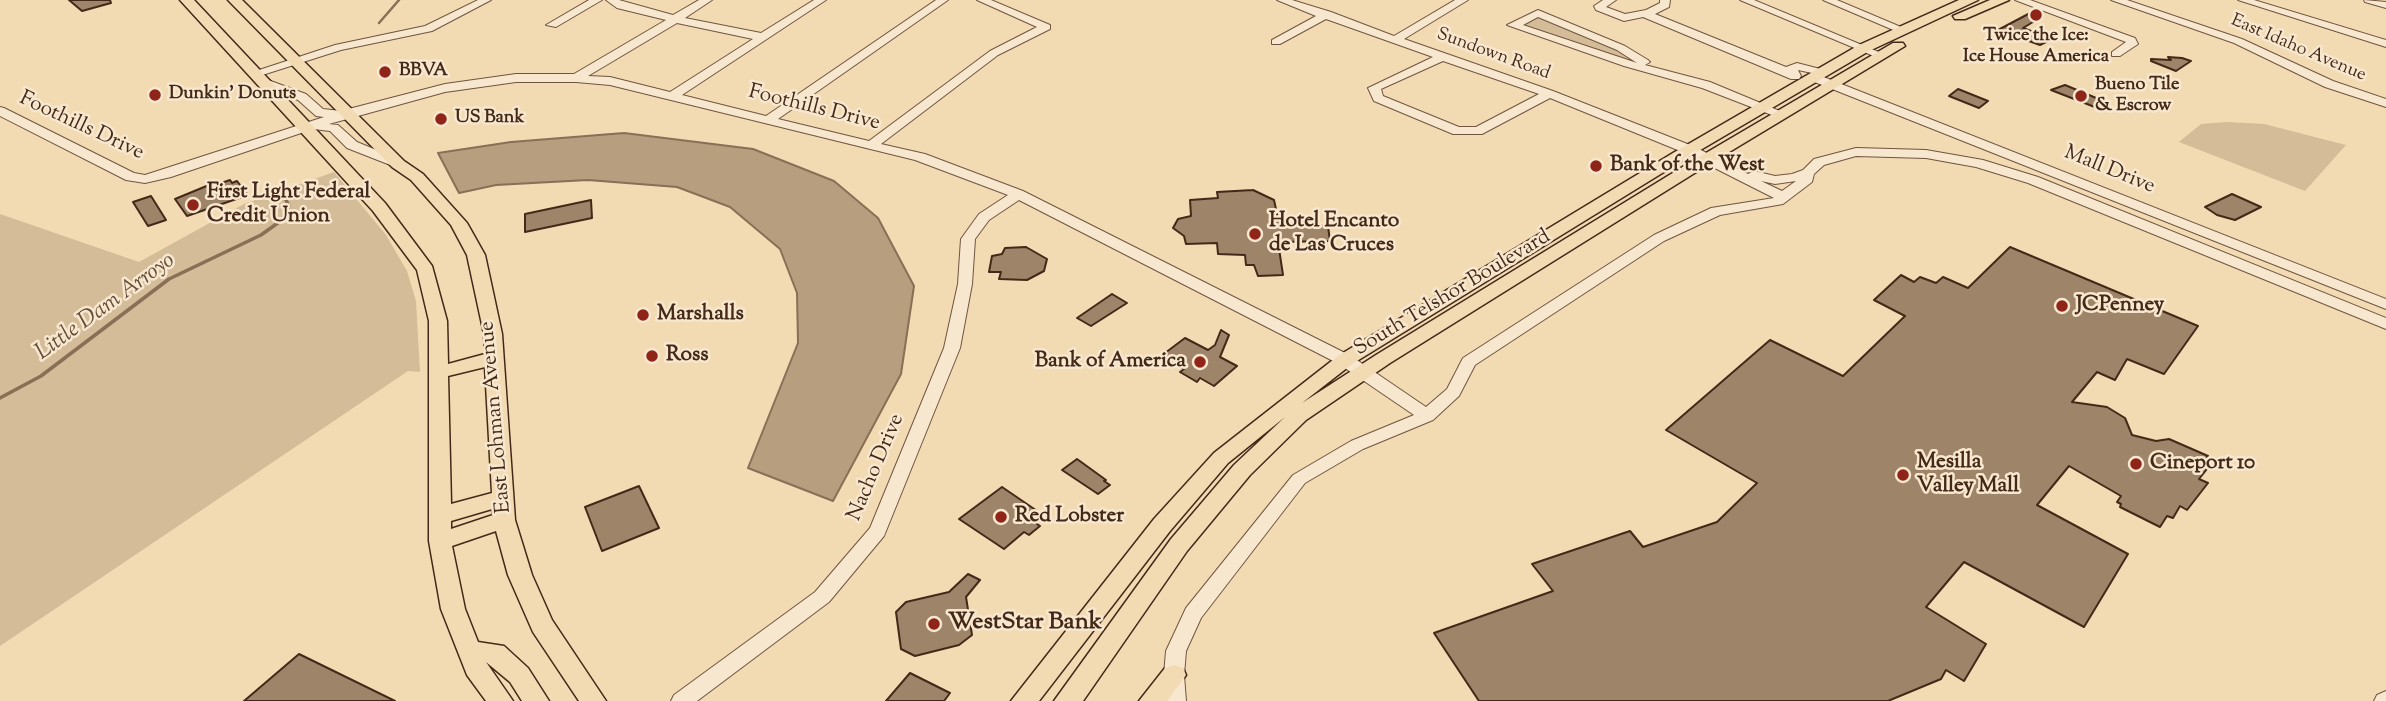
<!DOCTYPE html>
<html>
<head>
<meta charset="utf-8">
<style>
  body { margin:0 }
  canvas { display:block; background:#f2dab3 }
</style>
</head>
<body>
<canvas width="2386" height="701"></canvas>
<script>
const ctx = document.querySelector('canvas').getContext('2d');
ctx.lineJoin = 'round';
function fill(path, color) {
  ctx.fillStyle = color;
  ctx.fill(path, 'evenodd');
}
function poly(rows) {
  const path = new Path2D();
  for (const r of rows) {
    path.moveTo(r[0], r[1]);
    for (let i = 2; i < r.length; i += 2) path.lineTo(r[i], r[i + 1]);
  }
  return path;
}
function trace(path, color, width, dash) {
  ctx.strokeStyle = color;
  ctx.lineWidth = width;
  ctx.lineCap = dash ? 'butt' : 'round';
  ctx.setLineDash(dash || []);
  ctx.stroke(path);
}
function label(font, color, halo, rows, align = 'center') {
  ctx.font = font + ' "Sorts Mill Goudy",serif';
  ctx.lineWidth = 5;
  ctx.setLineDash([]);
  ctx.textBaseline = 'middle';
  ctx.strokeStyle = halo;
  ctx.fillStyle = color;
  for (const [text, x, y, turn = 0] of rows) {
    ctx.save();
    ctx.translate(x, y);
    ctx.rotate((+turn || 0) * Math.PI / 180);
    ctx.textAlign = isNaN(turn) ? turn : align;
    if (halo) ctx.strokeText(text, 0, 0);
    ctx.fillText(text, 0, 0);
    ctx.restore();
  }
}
fill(poly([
  [1540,15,1624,52,1637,61,1632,63,1522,25],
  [2227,122,2264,124,2346,145,2305,191,2179,142,2201,124],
  [334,172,386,235,407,271,416,301,420,372,408,371,0,646,0,214,139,262,244,204]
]), '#d4bc99');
const water = poly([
  [624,133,753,149,834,181,878,218,914,286,901,374,833,501,748,468,798,343,797,293,780,249,730,207,677,187,588,180,496,185,459,193,438,153,511,142,624,133]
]);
fill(water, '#b79e7f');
trace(water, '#896f56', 2);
trace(poly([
  [379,23,399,0]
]), '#896f56', 2.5);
trace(poly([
  [0,398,41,376,169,279,261,235,282,220,289,206,284,196]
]), '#896f56', 3.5);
const building = poly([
  [69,0,110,0,111,3,82,11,69,0],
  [2032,12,2043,16,2023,28,2052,39,2040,45,1998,30,2032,12],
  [2168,57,2182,58,2191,61,2176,71,2151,61,2151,59,2171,60,2168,57],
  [2065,85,2108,103,2105,111,2051,90,2065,85],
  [1958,89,1988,101,1979,108,1949,96,1958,89],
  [230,180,232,183,237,181,248,195,187,216,175,199,209,185,210,187,230,180],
  [1253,190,1274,200,1279,223,1328,226,1330,241,1278,242,1283,275,1258,276,1254,265,1246,265,1245,255,1218,254,1217,243,1186,244,1184,236,1173,228,1178,219,1191,216,1190,200,1218,198,1217,192,1253,190],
  [2232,194,2261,207,2235,220,2217,215,2205,207,2232,194],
  [151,196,166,220,148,226,133,202,151,196],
  [591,200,592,218,525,232,525,214,591,200],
  [1026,247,1047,259,1044,271,1027,280,999,279,1001,272,989,272,992,256,1002,254,1005,248,1026,247],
  [2010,247,2198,326,2164,374,2127,359,2115,380,2097,372,2072,402,2107,407,2125,418,2132,435,2156,441,2169,439,2208,456,2200,466,2207,469,2199,479,2208,483,2187,510,2180,506,2173,518,2167,516,2160,527,2120,507,2121,504,2117,502,2121,496,2069,466,2037,505,2128,554,2084,627,1964,562,1926,607,1986,644,1964,681,1946,670,1941,679,1888,701,1479,701,1434,633,1553,591,1532,564,1630,531,1643,547,1717,522,1757,483,1666,430,1770,340,1843,376,1905,316,1874,300,1901,275,1914,282,1920,277,1936,283,1943,277,1968,288,2010,247],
  [1112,294,1127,303,1091,326,1077,318,1112,294],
  [1221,330,1229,335,1220,357,1237,366,1214,386,1200,378,1197,382,1180,372,1184,369,1161,356,1185,338,1208,350,1215,345,1221,330],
  [1077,459,1106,480,1104,481,1110,485,1098,494,1062,470,1077,459],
  [639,486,659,528,602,551,585,507,639,486],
  [1002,487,1043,515,1034,522,1040,526,1029,535,1024,532,1004,549,959,519,1002,487],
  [968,574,980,580,966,597,972,635,959,645,915,656,901,649,896,612,906,602,949,592,968,574],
  [299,654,395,701,244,701,299,654],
  [910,673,950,693,944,701,886,701,910,673]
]);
fill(building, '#9e8569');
trace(building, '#442919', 2);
const minor = poly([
  [478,0,491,0,432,31,341,50,256,77,250,73,335,45,425,26,478,0],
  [589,0,602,0,556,27,546,25,589,0],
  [606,0,619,0,673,15,699,0,712,0,685,18,761,33,814,0,826,0,682,95,766,116,936,0,948,0,778,119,869,141,990,51,1037,27,977,0,991,0,1050,25,1050,29,998,55,881,144,925,154,1023,191,1351,356,1426,407,1447,389,1463,358,1654,235,1711,208,1774,198,1685,153,1550,98,1482,134,1453,134,1374,101,1368,88,1433,57,1326,19,1280,44,1272,44,1272,40,1316,16,1277,0,1292,0,1331,12,1394,36,1455,0,1468,0,1404,39,1553,91,1695,147,1748,174,1754,171,1775,176,1792,174,1803,170,1814,159,1856,148,1926,150,1983,160,2038,177,2386,318,2386,329,2028,183,1976,167,1926,158,1856,156,1824,165,1814,174,1812,182,1783,204,1720,215,1664,241,1475,365,1459,396,1433,420,1363,449,1305,483,1201,618,1186,651,1184,675,1186,701,1166,701,1164,675,1166,651,1186,608,1293,475,1351,441,1414,415,1339,364,1019,200,989,220,975,239,972,284,960,348,884,536,829,602,697,701,671,701,674,695,815,592,870,528,944,348,958,284,961,239,979,214,1008,195,915,160,610,85,576,82,516,82,445,92,329,124,338,125,357,142,403,161,405,164,398,168,347,148,330,131,313,129,171,177,145,183,126,180,0,116,0,107,4,108,134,173,145,175,324,117,316,116,298,100,260,86,260,80,268,80,306,94,323,109,341,111,445,84,516,74,574,74,666,20,617,8,606,0],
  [677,23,753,39,670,92,610,77,588,76,677,23],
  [1443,61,1539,94,1476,127,1459,127,1383,96,1381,89,1443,61],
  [1761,181,1775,184,1796,181,1782,191,1761,181],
  [1603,0,1616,0,1606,7,1625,14,1646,10,1660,3,1660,0,1670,0,1669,7,1655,14,1786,67,1797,63,1832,72,1826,76,1798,70,1801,76,1799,79,1791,79,1643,17,1624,21,1596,10,1594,6,1603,0],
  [1740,0,1754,0,1886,55,1876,57,1740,0],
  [1823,0,1837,0,1908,30,1898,32,1823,0],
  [2015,0,2030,0,2135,38,2138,44,2120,56,2112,56,2112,52,2126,42,2015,0],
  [2111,0,2127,0,2242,39,2333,81,2386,99,2386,107,2325,87,2234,43,2111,0],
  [2238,0,2254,0,2386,40,2386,47,2238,0],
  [2364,0,2386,2,2386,8,2365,2,2364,0],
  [1538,10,1625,46,1648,60,1650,62,1645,65,1710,82,1787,114,1781,118,1777,117,1702,88,1624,66,1507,25,1538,10],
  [1538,17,1617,50,1637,63,1523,25,1538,17],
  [1816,74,2386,299,2386,309,1812,81,1812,75,1816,74],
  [2386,691,2386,701,2374,701,2377,695,2386,691]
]);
const major = poly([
  [180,0,194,0,385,203,432,266,447,321,448,364,485,354,484,334,467,255,451,225,411,180,392,167,228,0,242,0,404,161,423,174,467,223,485,255,502,334,515,520,532,575,552,620,606,701,579,701,533,632,508,575,496,531,452,546,465,609,478,642,504,646,528,668,549,701,522,701,510,682,486,662,513,701,486,701,467,675,441,609,429,541,429,321,417,270,373,211,180,0],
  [485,367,492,493,451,504,448,376,485,367],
  [492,509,493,515,451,529,451,521,492,509],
  [1959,0,1978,0,1869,51,1685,159,1352,364,1302,403,1376,355,1689,163,1893,43,1903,43,1905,46,1701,169,1390,363,1306,420,1250,475,1187,551,1083,701,1054,701,1171,539,1234,465,1285,417,1228,463,1170,531,1039,701,1011,701,1154,519,1214,453,1338,356,1673,153,1859,45,1959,0],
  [1990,0,2009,0,1965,19,1955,19,1953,16,1990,0],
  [1174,665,1183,668,1186,675,1167,701,1139,701,1165,668,1174,665]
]);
trace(minor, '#705540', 2);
trace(major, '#442919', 3);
fill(minor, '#f7e7ce');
fill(major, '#f2dab3');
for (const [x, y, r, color] of [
  [2036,15,7,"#8f2418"],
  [385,72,7,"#8f2418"],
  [155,95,7,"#8f2418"],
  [2081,96,7,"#8f2418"],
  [441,119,7,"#8f2418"],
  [1596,166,7,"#8f2418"],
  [193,205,7,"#8f2418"],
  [1255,234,7,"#8f2418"],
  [2062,306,7,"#8f2418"],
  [643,315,7,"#8f2418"],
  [652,356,7,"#8f2418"],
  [1200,362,7,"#8f2418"],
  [2136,464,7,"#8f2418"],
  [1903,475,7,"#8f2418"],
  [1001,517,7,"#8f2418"],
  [934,624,7,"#8f2418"]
]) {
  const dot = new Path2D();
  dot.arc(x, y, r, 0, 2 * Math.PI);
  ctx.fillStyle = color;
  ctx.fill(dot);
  trace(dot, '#f7e7ce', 2.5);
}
label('bold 18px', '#442919', '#f7e7ce', [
  ["Twice the Ice:",2036,37,"center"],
  ["Ice House America",2036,58,"center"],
  ["BBVA",399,72],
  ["Bueno Tile",2095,86],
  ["& Escrow",2095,107],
  ["Dunkin' Donuts",169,95],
  ["US Bank",455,119]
], 'left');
label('18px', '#442919', '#f7e7ce', [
  ["East Idaho Avenue",2298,49,23],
  ["Sundown Road",1493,55,20]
]);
label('21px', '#442919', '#f7e7ce', [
  ["Foothills Drive",814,109,14],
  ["Foothills Drive",81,127,25],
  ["Mall Drive",2109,171,22],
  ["South Telshor Boulevard",1453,294,-31],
  ["East Lohman Avenue",497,417,-95],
  ["Nacho Drive",877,468,-67]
]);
label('bold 21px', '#442919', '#f7e7ce', [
  ["Bank of the West",1610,166],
  ["First Light Federal",207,193],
  ["Credit Union",207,217],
  ["Hotel Encanto",1269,222],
  ["de Las Cruces",1269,246],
  ["JCPenney",2076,306],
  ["Marshalls",657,315],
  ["Ross",666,356],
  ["Bank of America",1186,362,"right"],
  ["Mesilla",1917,463],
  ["Valley Mall",1917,487],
  ["Cineport 10",2150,464],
  ["Red Lobster",1015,517]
], 'left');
label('italic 23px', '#664c38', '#f7e7ce', [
  ["Little Dam Arroyo",106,308,-36]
]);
label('bold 24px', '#442919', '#f7e7ce', [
  ["WestStar Bank",948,624]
], 'left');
</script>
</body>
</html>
